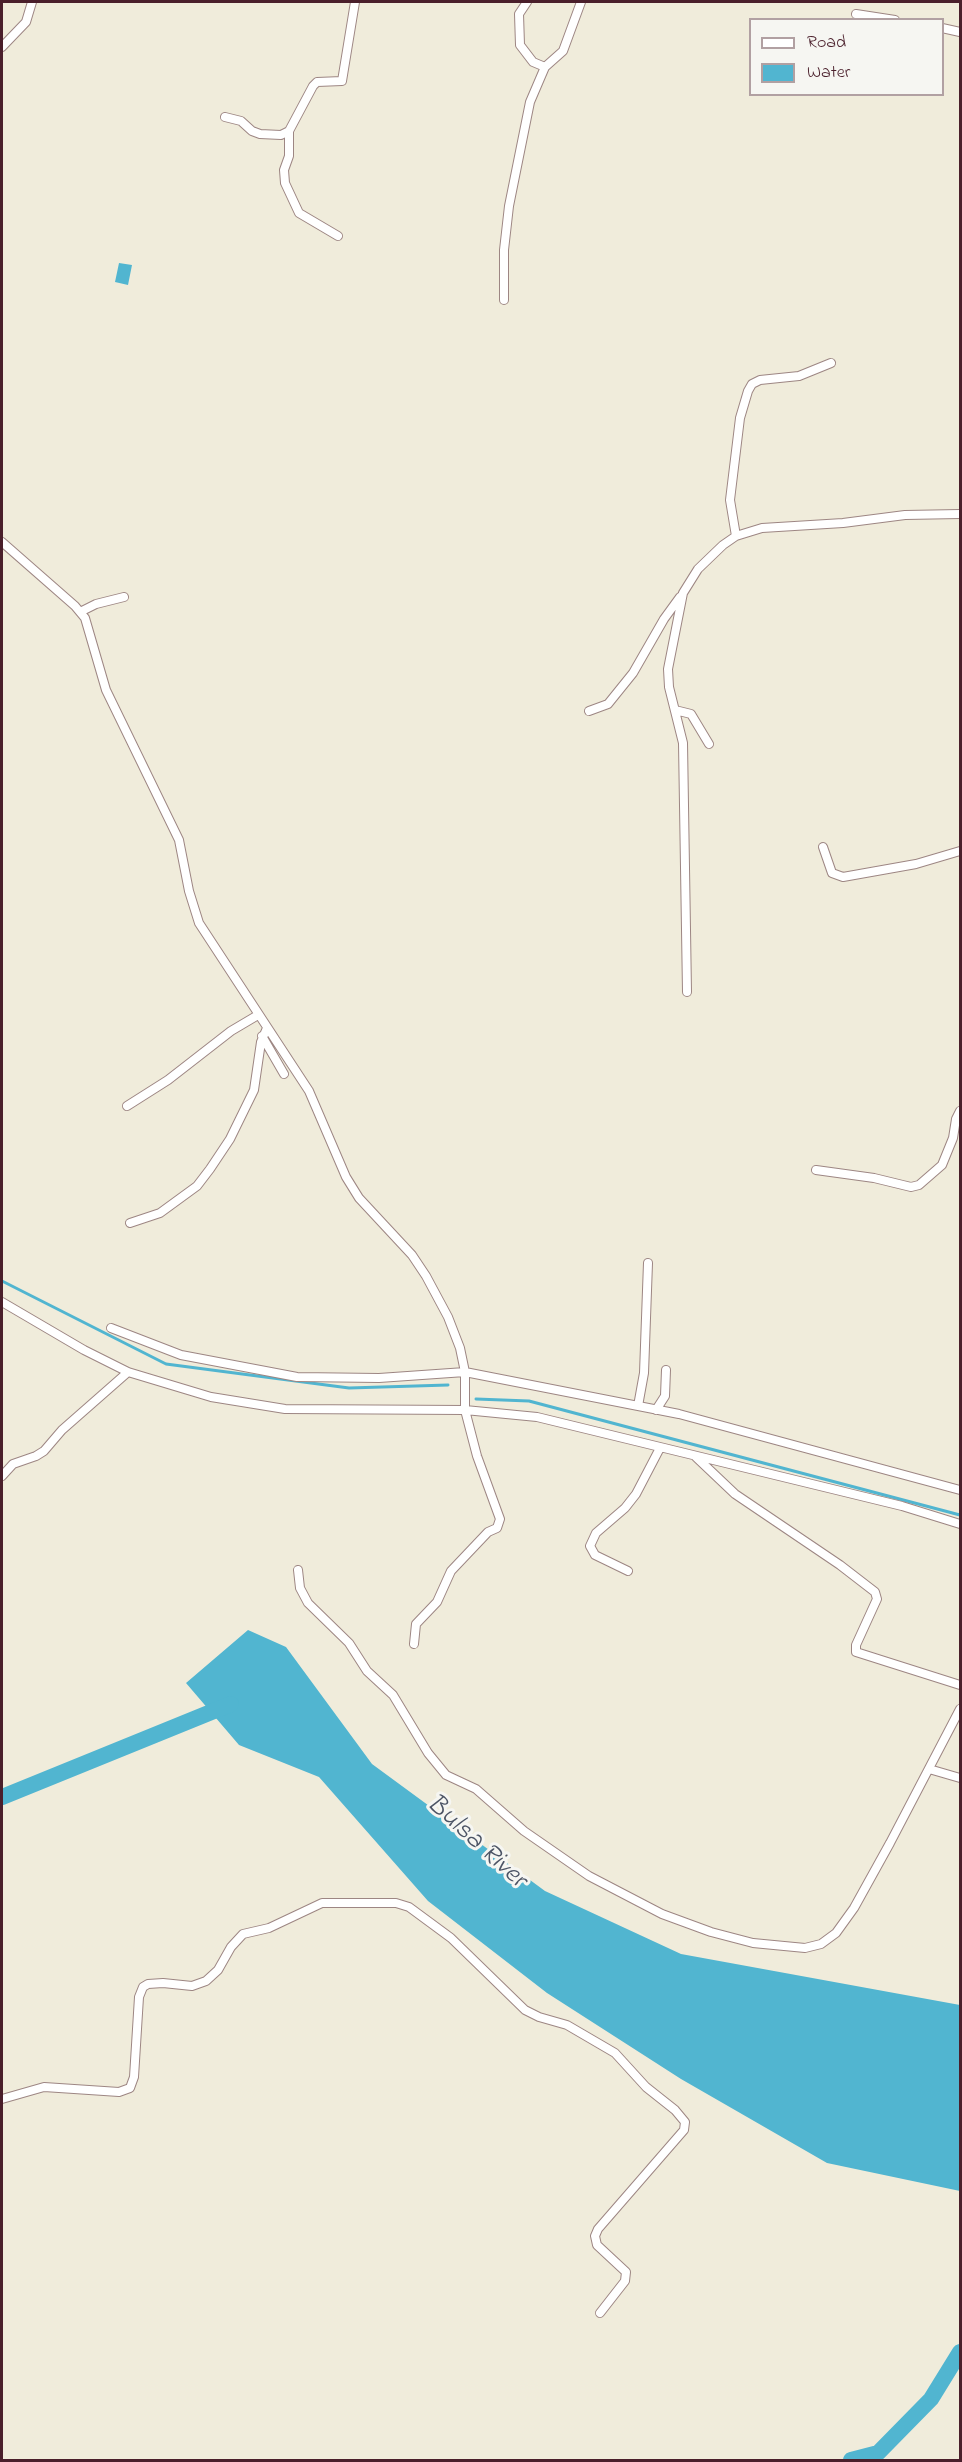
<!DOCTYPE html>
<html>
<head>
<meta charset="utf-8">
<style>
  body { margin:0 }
  #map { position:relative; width:962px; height:2462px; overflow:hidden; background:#f0ecdb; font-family:"Indie Flower",sans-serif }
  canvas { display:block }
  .frame { position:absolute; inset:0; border:3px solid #4a1f2b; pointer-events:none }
  .legend { position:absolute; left:749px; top:18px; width:195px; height:78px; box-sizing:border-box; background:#f6f6f2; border:2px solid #b1a0a2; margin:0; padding:8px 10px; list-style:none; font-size:18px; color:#4a1f2b }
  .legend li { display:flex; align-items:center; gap:12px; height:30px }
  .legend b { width:30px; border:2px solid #b1a0a2 }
</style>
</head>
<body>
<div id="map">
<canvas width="962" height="2462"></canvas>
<div class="frame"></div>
<ul class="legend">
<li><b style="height:8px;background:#fff"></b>Road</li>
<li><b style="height:16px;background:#51b5d0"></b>Water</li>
</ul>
</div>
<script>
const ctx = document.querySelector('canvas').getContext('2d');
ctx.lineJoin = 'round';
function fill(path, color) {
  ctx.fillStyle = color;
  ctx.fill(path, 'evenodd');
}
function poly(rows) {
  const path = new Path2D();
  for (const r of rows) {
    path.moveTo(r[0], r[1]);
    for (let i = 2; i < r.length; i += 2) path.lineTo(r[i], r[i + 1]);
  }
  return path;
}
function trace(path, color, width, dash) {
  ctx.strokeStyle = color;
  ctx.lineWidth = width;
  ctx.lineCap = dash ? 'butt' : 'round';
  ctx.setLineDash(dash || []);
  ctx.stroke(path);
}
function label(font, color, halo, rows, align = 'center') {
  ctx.font = font + ' "Indie Flower",sans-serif';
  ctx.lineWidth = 6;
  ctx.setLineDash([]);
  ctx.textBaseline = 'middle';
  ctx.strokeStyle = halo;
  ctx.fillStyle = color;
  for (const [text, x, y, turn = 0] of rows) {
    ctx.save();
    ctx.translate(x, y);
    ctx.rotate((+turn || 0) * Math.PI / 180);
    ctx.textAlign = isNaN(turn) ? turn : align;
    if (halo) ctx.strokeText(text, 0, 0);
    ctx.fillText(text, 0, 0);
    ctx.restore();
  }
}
fill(poly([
  [119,263,132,265,128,285,115,282],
  [248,1630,286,1647,372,1764,545,1891,681,1954,960,2005,960,2191,827,2163,681,2079,547,1993,428,1901,319,1777,239,1745,186,1683]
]), '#51b5d0');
trace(poly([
  [2,1281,166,1364,349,1388,448,1385],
  [476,1399,529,1401,960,1515]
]), '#51b5d0', 3);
trace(poly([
  [2,1797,231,1704],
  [851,2460,878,2453,931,2399,960,2352]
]), '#51b5d0', 16);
const street = poly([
  [527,2,519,14,520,45,533,62,545,67],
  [856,14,895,20],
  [942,28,960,32],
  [2,47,26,22,32,2],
  [225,117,241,121,252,131,260,134,281,135,289,131],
  [338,236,299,213,285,183,284,170,289,156,289,131,313,86,317,82,342,81,355,2],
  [504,300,504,250,509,206,530,102,545,67,563,51,581,2],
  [736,536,730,500,740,418,748,391,752,384,760,380,799,376,831,363],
  [2,542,75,606,85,618,106,690,179,840,189,891,199,923,309,1091,346,1177,359,1198,412,1255,426,1276,448,1317,460,1348,465,1372,465,1410,477,1456,500,1519,497,1528,488,1532,451,1571,437,1602,416,1624,414,1644],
  [80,612,96,604,124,597],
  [675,710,691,714,709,744],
  [589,711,608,704,633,673,664,619,680,597],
  [823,847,832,873,843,877,916,864,960,851],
  [687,992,683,743,669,687,668,669,683,593,698,569,723,545,736,536,762,528,843,523,905,515,960,514],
  [262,1036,284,1074],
  [127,1106,168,1080,231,1031,258,1015],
  [816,1170,874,1178,911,1187,919,1185,942,1165,953,1138,956,1119,960,1111],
  [130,1223,160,1213,197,1186,210,1169,230,1139,254,1090,261,1042,267,1028],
  [2,1302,84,1350,128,1372,211,1397,285,1409,465,1410,537,1417,902,1506,960,1524],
  [111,1328,181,1355,297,1377,379,1378,465,1372,679,1414,960,1490],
  [638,1406,644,1373,648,1263],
  [656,1410,665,1396,666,1370],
  [696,1457,735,1494,840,1565,875,1592,877,1599,856,1645,856,1652,960,1685],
  [2,1476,13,1464,36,1456,44,1451,62,1430,128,1372],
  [298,1570,300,1588,308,1603,349,1643,367,1671,393,1695,428,1753,446,1775,476,1789,524,1831,589,1876,662,1914,711,1932,753,1943,805,1948,821,1944,836,1933,854,1908,890,1843,960,1709],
  [628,1571,595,1555,590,1546,596,1533,625,1508,636,1494,660,1448],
  [929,1769,960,1778],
  [2,2099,44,2087,119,2092,130,2088,134,2077,139,1997,143,1987,148,1984,163,1983,192,1986,206,1981,218,1970,231,1947,243,1934,269,1928,322,1903,396,1903,409,1907,451,1938,525,2010,539,2017,567,2025,615,2053,646,2087,675,2110,685,2122,684,2130,598,2229,595,2236,597,2245,626,2272,625,2281,600,2313]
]);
trace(street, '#9d8683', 10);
trace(street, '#fff', 8);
label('italic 27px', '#4c5465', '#f6f6f2', [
  ["Bulsa River",475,1843,42]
]);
</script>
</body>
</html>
